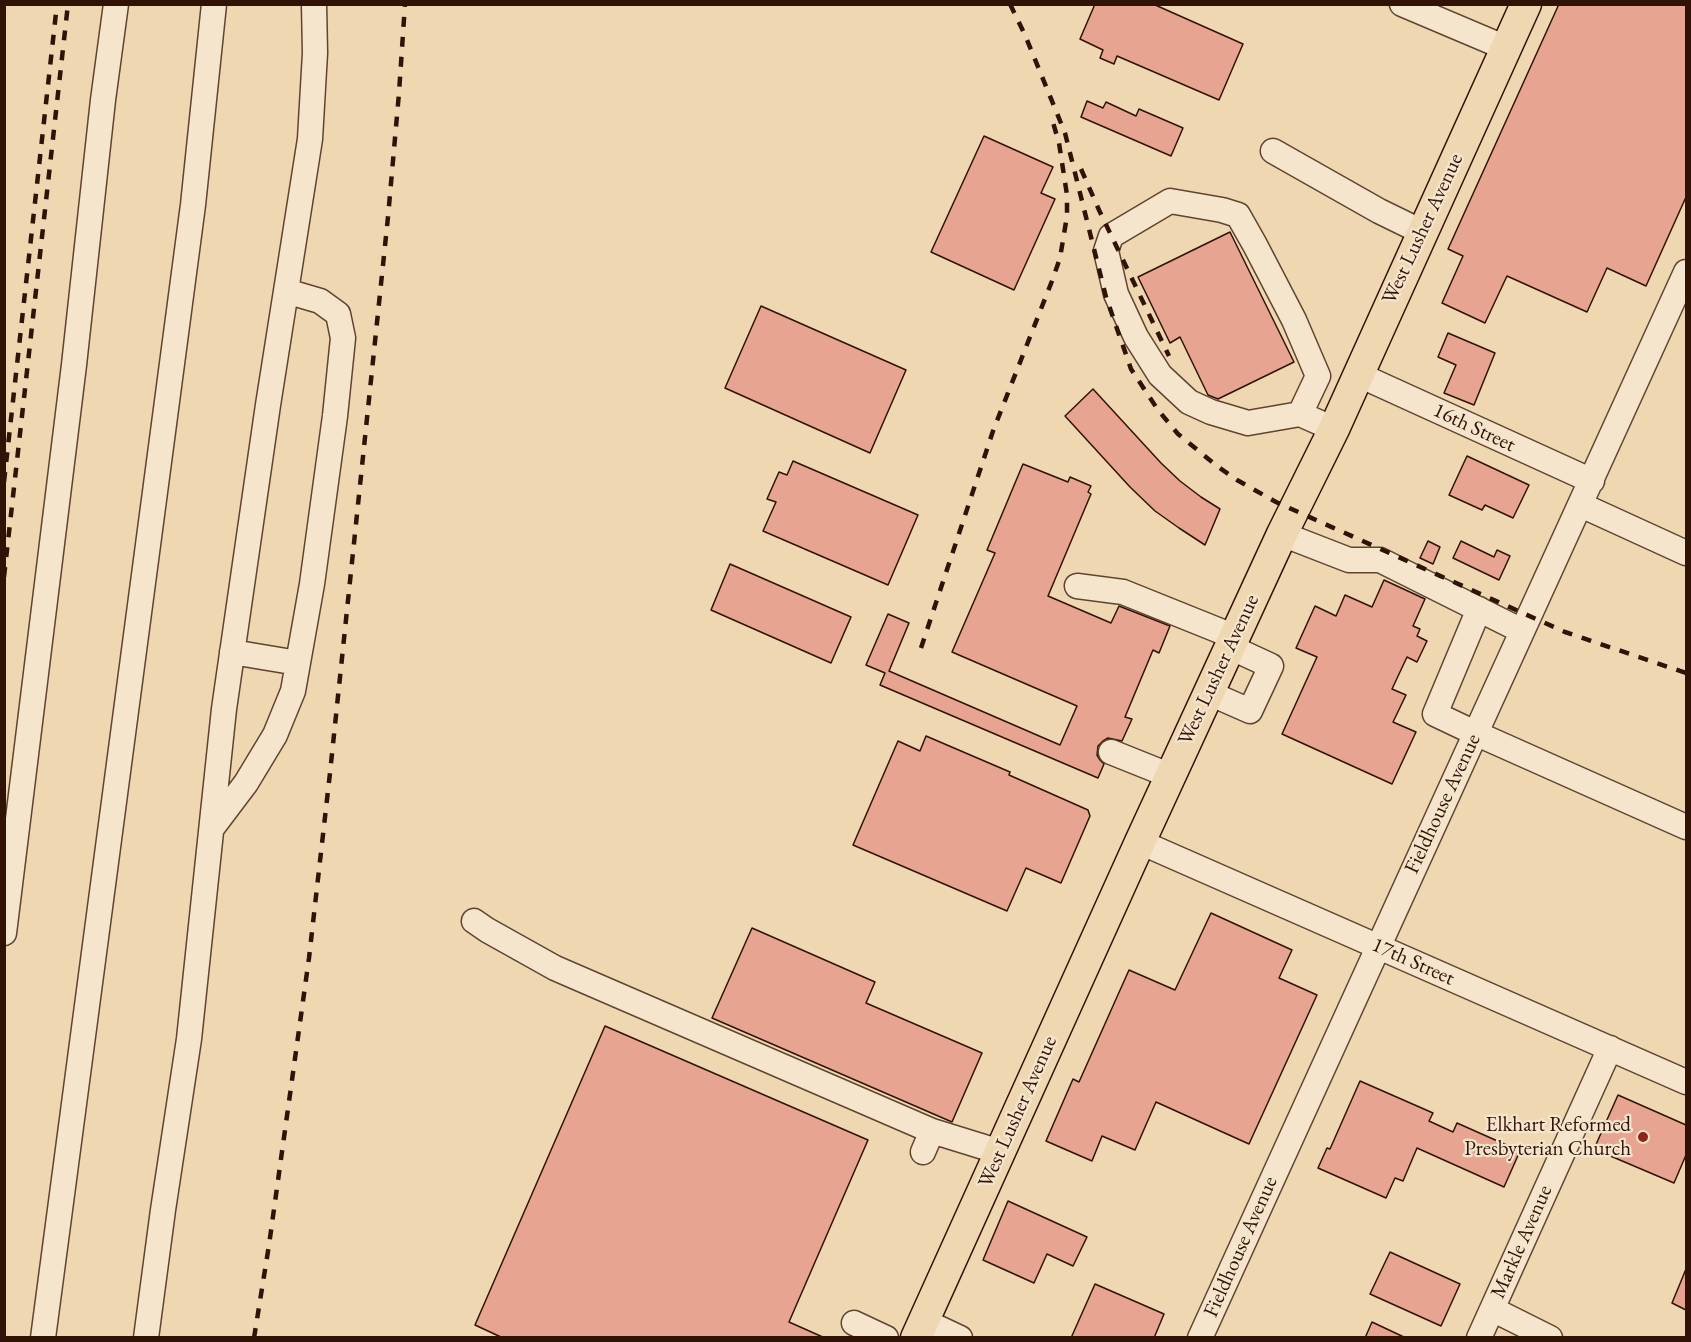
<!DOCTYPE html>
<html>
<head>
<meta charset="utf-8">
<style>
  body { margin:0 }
  #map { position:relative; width:1691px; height:1342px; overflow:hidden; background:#efd7b2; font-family:"EB Garamond",serif }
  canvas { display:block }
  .frame { position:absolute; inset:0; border:6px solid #311305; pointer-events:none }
</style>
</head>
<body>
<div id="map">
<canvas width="1691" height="1342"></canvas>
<div class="frame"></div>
</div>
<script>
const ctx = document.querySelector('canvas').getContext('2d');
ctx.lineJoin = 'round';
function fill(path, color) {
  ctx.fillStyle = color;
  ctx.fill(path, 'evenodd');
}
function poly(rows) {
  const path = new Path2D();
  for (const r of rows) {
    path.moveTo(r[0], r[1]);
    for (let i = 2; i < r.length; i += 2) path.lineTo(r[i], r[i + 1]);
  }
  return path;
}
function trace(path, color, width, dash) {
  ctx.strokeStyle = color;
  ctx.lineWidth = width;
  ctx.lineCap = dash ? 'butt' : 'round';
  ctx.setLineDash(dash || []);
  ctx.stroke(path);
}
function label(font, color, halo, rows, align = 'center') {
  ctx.font = font + ' "EB Garamond",serif';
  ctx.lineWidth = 4.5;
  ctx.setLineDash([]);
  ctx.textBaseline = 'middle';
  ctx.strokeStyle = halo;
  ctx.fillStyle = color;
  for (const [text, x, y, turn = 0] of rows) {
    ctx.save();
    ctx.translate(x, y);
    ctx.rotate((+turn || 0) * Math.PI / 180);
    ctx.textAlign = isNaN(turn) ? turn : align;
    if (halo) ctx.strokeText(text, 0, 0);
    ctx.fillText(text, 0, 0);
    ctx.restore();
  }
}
const building = poly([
  [1095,4,1153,4,1243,44,1219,100,1117,56,1114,64,1100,58,1103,50,1080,39,1095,4],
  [1559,4,1686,4,1686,197,1646,286,1607,268,1587,312,1507,276,1485,323,1442,303,1463,256,1448,249,1559,4],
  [1087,101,1103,108,1106,102,1136,116,1139,109,1183,128,1171,156,1081,117,1087,101],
  [984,136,1053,167,1041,193,1055,199,1014,290,931,252,984,136],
  [1230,232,1294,362,1218,399,1208,395,1180,337,1170,343,1138,277,1230,232],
  [761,306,906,370,870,453,725,388,761,306],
  [1448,333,1495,353,1474,405,1444,393,1456,365,1438,357,1448,333],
  [1093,389,1161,463,1180,481,1201,497,1220,509,1205,545,1179,528,1155,511,1130,487,1065,416,1093,389],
  [1467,456,1529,485,1513,518,1485,505,1482,510,1449,495,1467,456],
  [793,461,918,515,888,585,763,531,776,502,767,499,779,472,787,475,793,461],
  [1023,464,1068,482,1070,477,1091,486,1088,492,1091,494,1048,596,1111,623,1119,606,1170,626,1159,653,1153,650,1125,717,1132,719,1122,741,1108,738,1103,741,1098,746,1097,755,1100,760,1104,764,1098,778,880,685,885,673,866,665,888,614,909,623,889,671,1060,745,1077,706,952,652,995,553,987,550,1023,464],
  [1428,541,1440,547,1433,564,1420,558,1428,541],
  [1461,541,1494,557,1497,550,1510,556,1499,580,1453,558,1461,541],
  [730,564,851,617,831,663,711,610,730,564],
  [1384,580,1425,599,1413,626,1420,629,1417,636,1427,641,1417,662,1407,657,1392,689,1406,695,1393,722,1416,732,1392,784,1282,734,1317,657,1296,648,1315,606,1336,616,1345,595,1372,607,1384,580],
  [926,736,1010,772,1009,775,1088,810,1090,816,1061,883,1026,868,1007,911,853,845,898,741,920,751,926,736],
  [1211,913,1292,950,1279,978,1317,995,1249,1144,1156,1102,1135,1150,1102,1136,1092,1161,1046,1141,1073,1079,1079,1082,1129,970,1175,990,1211,913],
  [752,928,875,982,866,1003,982,1053,952,1122,712,1018,752,928],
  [605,1026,868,1140,789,1322,825,1338,503,1338,475,1325,605,1026],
  [1360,1081,1433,1113,1429,1121,1453,1132,1457,1123,1520,1151,1504,1187,1417,1148,1403,1181,1395,1178,1386,1198,1318,1168,1327,1148,1330,1149,1360,1081],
  [1618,1095,1686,1125,1686,1155,1674,1183,1594,1149,1618,1095],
  [1008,1201,1087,1237,1073,1266,1047,1254,1034,1283,983,1260,1008,1201],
  [1390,1252,1460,1284,1441,1326,1370,1294,1390,1252],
  [1686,1269,1686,1310,1672,1303,1686,1269],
  [1095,1284,1164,1314,1154,1338,1071,1338,1095,1284],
  [1372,1322,1406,1338,1365,1338,1372,1322]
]);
fill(building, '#e6a491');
trace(building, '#311305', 1.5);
const minor = poly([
  [1402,4,1506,48],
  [1273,151,1379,211,1422,232],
  [1357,374,1592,481],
  [1300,414,1248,423,1211,412,1189,402,1160,375,1136,337,1116,294,1106,251,1111,236,1170,201,1222,210,1238,215,1255,245,1294,320,1318,376,1300,414,1334,429],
  [1581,505,1686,553],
  [1282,534,1349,560,1380,560,1522,631],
  [1077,586,1123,592,1235,637],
  [1479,609,1435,714,1475,733,1686,827],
  [232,652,298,663],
  [1209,693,1250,711,1271,666,1230,647],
  [1111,752,1171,776],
  [212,828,246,783,275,735,293,691,312,584,335,416,343,338,338,314,320,301,286,291],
  [1140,842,1686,1082],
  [474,921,487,930,555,968,932,1131,1000,1152],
  [4,933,74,365,103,100,116,4],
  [923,1152,932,1131],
  [1492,1309,1550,1338],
  [924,1321,960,1338],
  [854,1323,886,1338],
  [43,1338,193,205,214,4],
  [146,1338,163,1210,189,1039,224,709,268,405,310,139,315,53,314,4],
  [1200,1338,1686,272],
  [1479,1338,1610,1048]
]);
const major = poly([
  [916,1338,1140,842,1282,534,1334,429,1526,4]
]);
trace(minor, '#604430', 27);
trace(major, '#311305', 33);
trace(minor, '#f5e5cd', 24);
trace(major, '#efd7b2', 30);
trace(poly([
  [1010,4,1025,35,1065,133,1106,297,1131,369,1158,410,1178,434,1217,466,1237,480,1276,502,1565,632,1686,673],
  [1081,169,1099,210,1169,356],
  [4,482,57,4],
  [4,577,68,4],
  [921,648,993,431,1052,281,1060,258,1067,216,1067,195,1059,143,1052,119],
  [254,1338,269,1245,309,958,330,773,388,217,399,93,405,4]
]), '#311305', 4.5, [10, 10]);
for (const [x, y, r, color] of [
  [1643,1137,6,"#8f2418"]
]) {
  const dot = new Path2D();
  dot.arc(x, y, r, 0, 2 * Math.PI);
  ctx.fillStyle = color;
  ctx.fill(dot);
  trace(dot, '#f5e5cd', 2);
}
label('21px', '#311305', '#f5e5cd', [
  ["West Lusher Avenue",1423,229,-65],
  ["16th Street",1474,428,25],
  ["West Lusher Avenue",1219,670,-65],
  ["Fieldhouse Avenue",1443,804,-65],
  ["17th Street",1413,962,24],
  ["West Lusher Avenue",1018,1112,-66],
  ["Markle Avenue",1522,1242,-66],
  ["Fieldhouse Avenue",1241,1247,-66]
]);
label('21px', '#311305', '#f5e5cd', [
  ["Elkhart Reformed",1631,1125],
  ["Presbyterian Church",1631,1149]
], 'right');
</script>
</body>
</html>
